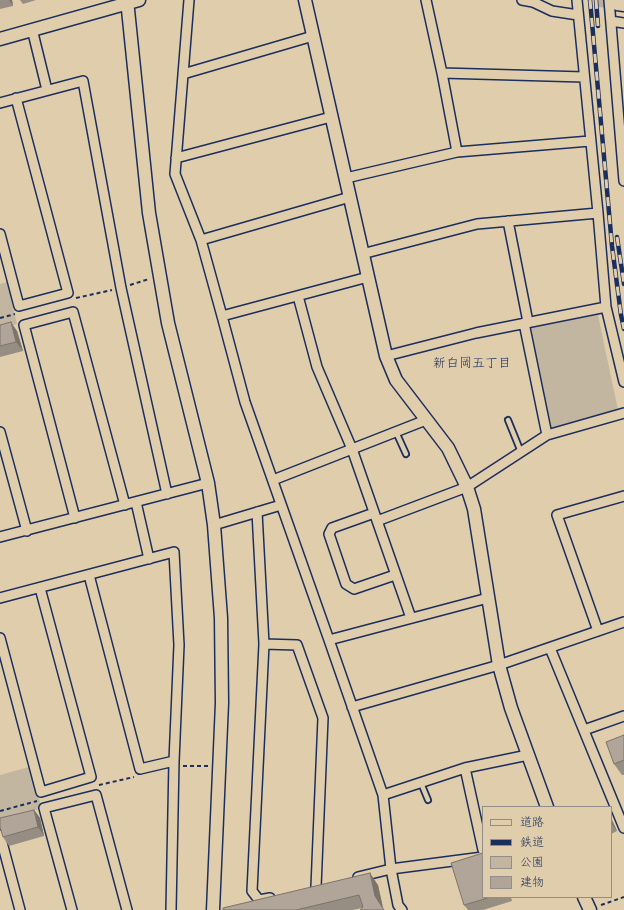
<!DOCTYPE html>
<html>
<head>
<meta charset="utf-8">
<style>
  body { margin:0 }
  #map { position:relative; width:624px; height:910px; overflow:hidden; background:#e0cdab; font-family:Sriracha,"Klee One",sans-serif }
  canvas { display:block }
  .legend { position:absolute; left:482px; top:806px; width:130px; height:92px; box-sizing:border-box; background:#e0cdab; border:1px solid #918e8c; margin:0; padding:5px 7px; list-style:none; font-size:12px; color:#1b2f5e }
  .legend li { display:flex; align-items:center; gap:8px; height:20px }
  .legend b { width:20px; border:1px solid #918e8c }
</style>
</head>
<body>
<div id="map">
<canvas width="624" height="910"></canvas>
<ul class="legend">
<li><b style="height:5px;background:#e0cdab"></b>道路</li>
<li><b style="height:5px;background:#1b2f5e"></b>鉄道</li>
<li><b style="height:11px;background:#c3b6a0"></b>公園</li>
<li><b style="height:11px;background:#b0a598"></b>建物</li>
</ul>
</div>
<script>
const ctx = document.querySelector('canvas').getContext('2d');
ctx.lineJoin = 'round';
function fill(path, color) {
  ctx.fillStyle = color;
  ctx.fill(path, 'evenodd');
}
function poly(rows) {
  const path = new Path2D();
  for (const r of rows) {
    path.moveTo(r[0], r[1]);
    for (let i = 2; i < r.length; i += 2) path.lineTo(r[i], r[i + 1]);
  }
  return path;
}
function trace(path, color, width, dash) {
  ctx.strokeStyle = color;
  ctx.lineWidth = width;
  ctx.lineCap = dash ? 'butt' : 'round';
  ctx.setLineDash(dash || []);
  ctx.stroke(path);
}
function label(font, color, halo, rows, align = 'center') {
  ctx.font = font + ' Sriracha,"Klee One",sans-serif';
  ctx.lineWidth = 4;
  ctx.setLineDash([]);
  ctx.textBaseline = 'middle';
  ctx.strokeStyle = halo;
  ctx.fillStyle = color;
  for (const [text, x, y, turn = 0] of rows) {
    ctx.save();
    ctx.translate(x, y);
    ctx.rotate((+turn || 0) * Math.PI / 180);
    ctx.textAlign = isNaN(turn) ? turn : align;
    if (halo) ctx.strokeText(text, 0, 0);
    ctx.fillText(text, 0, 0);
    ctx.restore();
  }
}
fill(poly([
  [7,282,17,324,0,329,0,284],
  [598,315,618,410,550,428,528,327],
  [29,767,42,808,0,820,0,775]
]), '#c3b6a0');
trace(poly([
  [596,0,617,4]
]), '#b9ad9c', 12, [12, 6]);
const service = poly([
  [508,420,521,452],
  [396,432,406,454],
  [421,783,428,800]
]);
const minor = poly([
  [189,0,175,174,201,240,222,316,245,402,329,640,383,795,391,869,398,905,402,910],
  [426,0,442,73,457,152],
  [522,0,533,2,552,11,578,15],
  [577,0,598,213,606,307,624,382],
  [609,0,624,181],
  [611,21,624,23],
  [32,29,47,90],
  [442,73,584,77],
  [183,74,313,36],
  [0,103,83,81,121,288,167,494],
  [176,158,331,117],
  [346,178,457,152,590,141],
  [508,221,528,322],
  [0,234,19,306,68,293,16,98],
  [201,240,350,197],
  [362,254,477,224,598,213],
  [298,296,317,367,352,449,411,618],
  [222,316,368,277],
  [524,323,547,435],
  [386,356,476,333,606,307],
  [0,432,27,531],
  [273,480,426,420],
  [136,502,149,559],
  [257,512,264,644,297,645,323,718,316,887],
  [374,513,332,528,329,534,346,584,354,589,395,575],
  [75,518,24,325,73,312,125,505],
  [377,521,467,487,547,435,624,413],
  [214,525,281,505],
  [0,537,208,483],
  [89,575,140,769,174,761],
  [0,598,174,552,179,645,174,761,171,910],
  [598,631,557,515,624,496],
  [0,638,41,792,91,777,40,588],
  [329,640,488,598],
  [264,644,252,891,259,900,270,898],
  [550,648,624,828],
  [352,707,499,665,624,622],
  [584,730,624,716],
  [465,768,483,850],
  [383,795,465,768,528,755],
  [0,835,20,910],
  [358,877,391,869,483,857],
  [72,910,44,808,96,795,127,910]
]);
const tertiary = poly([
  [127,0,149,213,168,323,208,483,214,525,221,618,222,703,213,910],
  [305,0,386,356,396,380,448,448,467,487,474,509,499,665,511,708,547,807],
  [617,4,624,5],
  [0,39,139,0],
  [584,897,590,910]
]);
trace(service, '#1b2f5e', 8);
trace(minor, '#1b2f5e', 12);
trace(tertiary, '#1b2f5e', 15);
trace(poly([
  [130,285,149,279],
  [76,298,112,290],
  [0,318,15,314],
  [183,766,208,766],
  [99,785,134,777],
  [0,811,37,801],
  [601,905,624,897]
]), '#1b2f5e', 2, [4, 3]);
trace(service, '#e0cdab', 4.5);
trace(minor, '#e0cdab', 9);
trace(tertiary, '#e0cdab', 12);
const rail = poly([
  [590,0,612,246,621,315,624,329],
  [596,0,598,26],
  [617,237,624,284]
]);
trace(rail, '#1b2f5e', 4.5);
trace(rail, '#e0cdab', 3, [9]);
fill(poly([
  [0,0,12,0,13,6,0,9],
  [20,0,36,0,23,4],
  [0,325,17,331,23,351,0,357],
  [624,735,624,775,622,775,614,764],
  [34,810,40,818,44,836,9,846,3,837],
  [611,818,617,831,611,834],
  [378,885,383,908,362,908,353,910,223,910],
  [483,897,511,897,512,901,483,910,468,910,464,905]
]), '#978e83');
fill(poly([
  [9,0,12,0,13,6],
  [11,322,17,331,23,351,16,342],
  [34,810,40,818,44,836,38,827],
  [611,818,617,831,611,823],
  [370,873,378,885,383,908,375,896]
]), '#7b746a');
const building = poly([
  [11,322,16,342,0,346,0,325,11,322],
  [624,735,624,760,614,764,606,742,624,735],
  [34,810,38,827,3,837,0,827,0,818,34,810],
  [483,853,483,897,491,897,464,905,451,863,483,853],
  [370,873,375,896,384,910,360,910,363,907,359,895,296,910,223,910,223,908,370,873]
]);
fill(building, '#b0a598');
trace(building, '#7b746a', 1);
label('13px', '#1b2f5e', '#e0cdab', [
  ["新白岡五丁目",472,364]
]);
</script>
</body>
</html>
